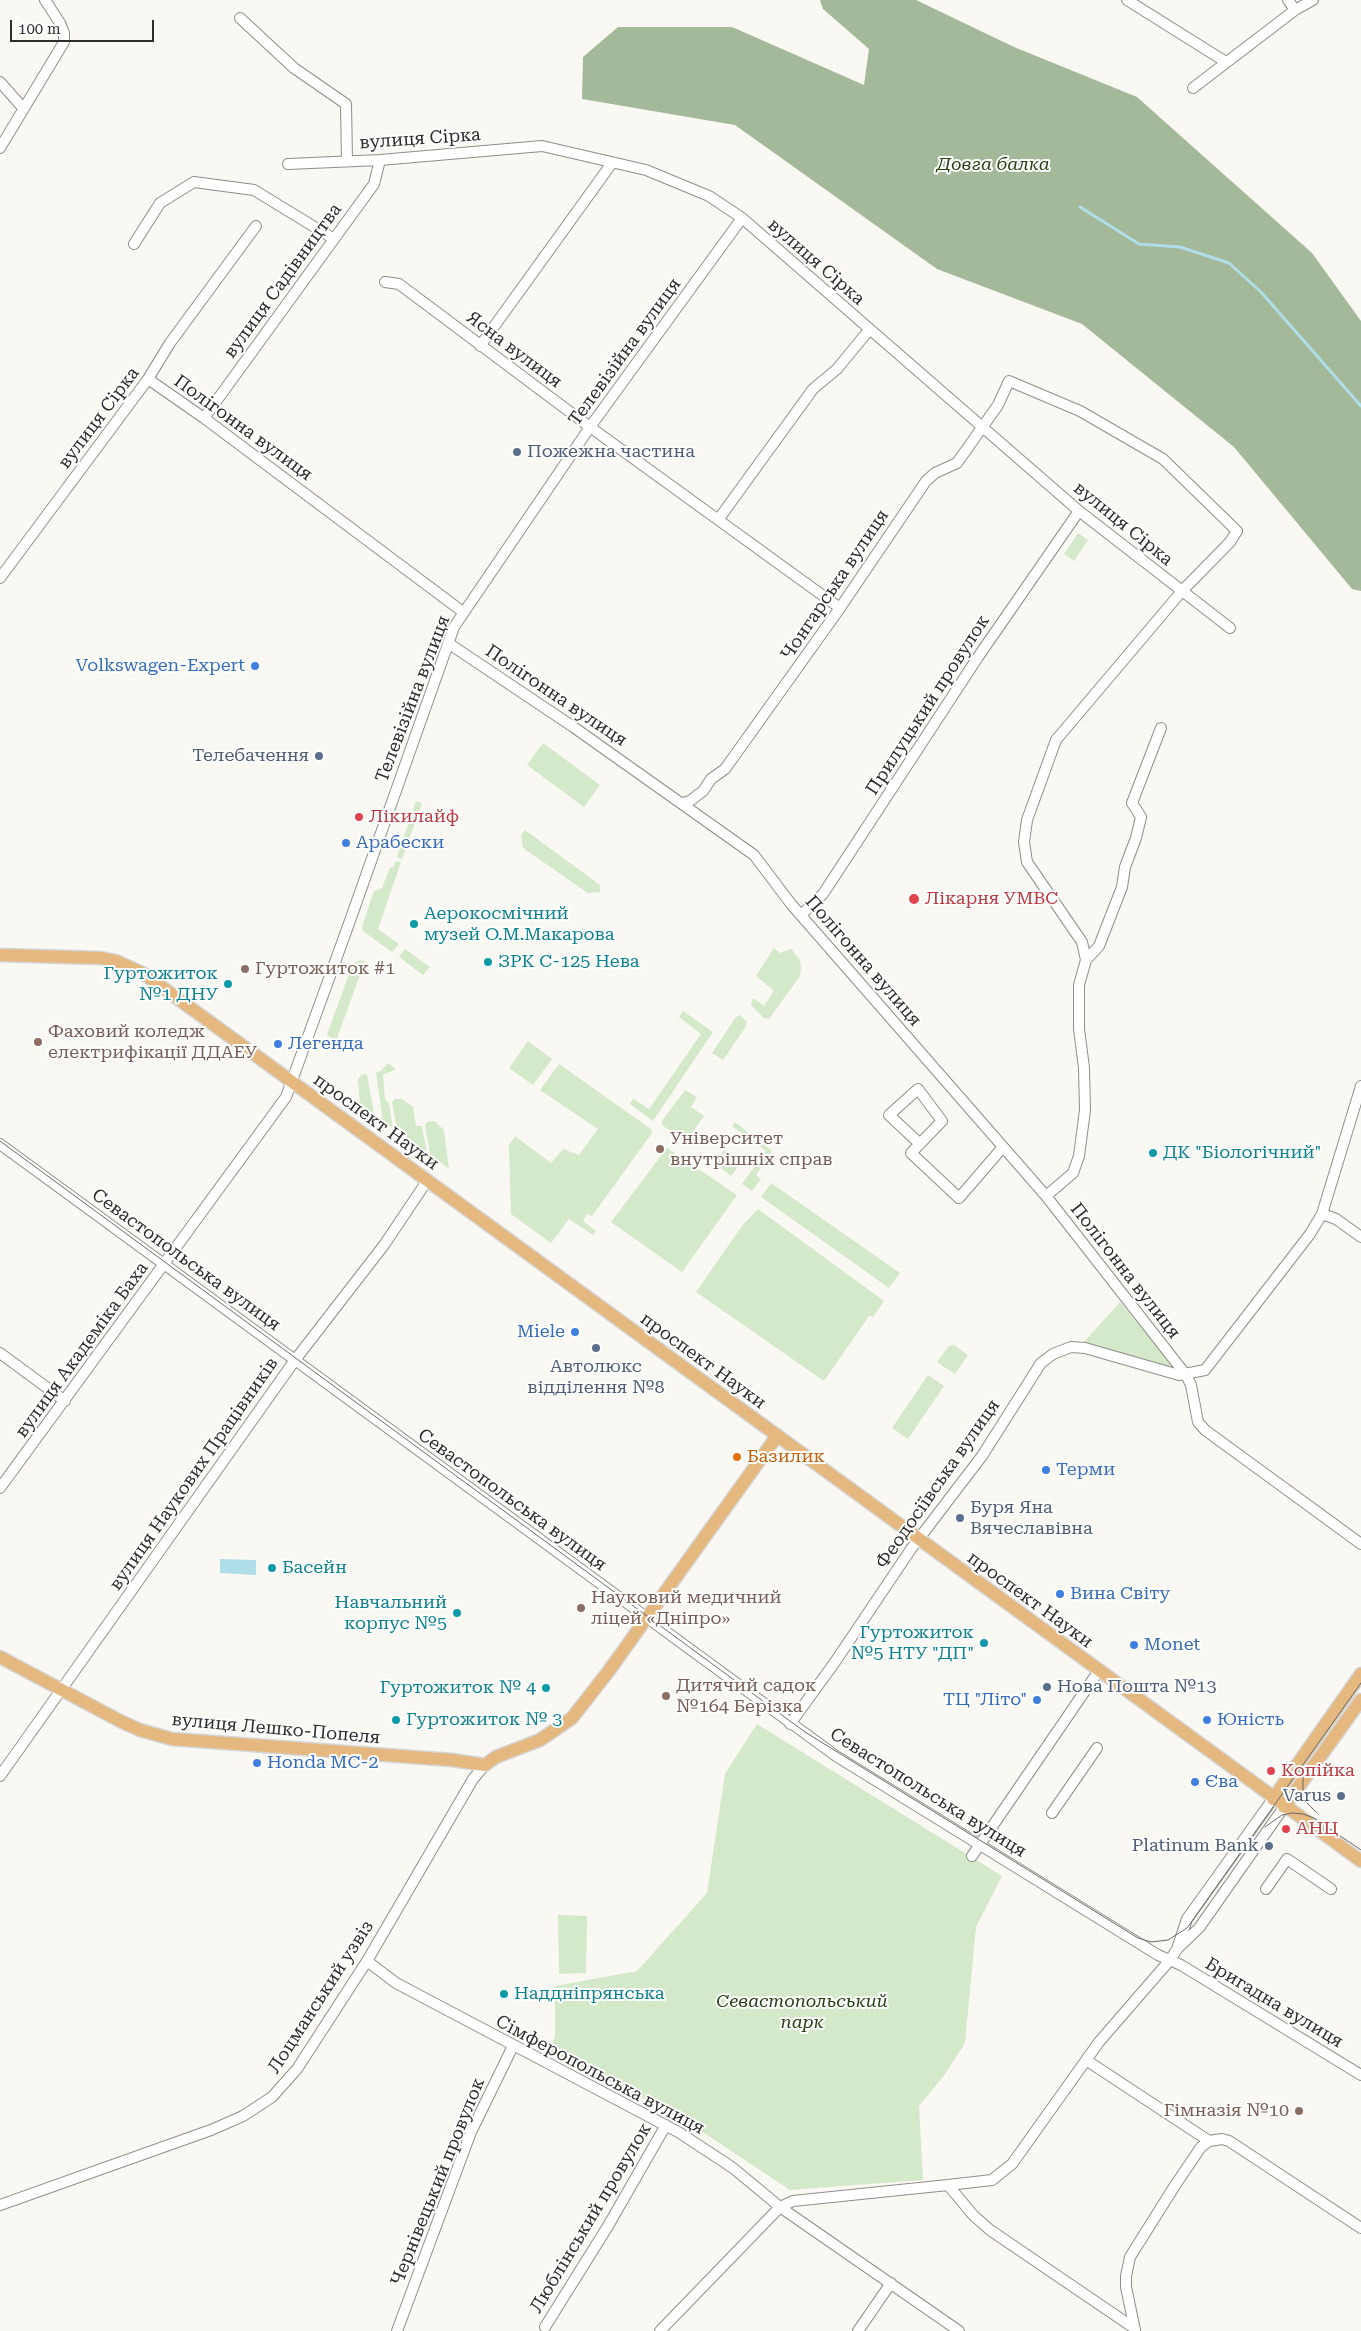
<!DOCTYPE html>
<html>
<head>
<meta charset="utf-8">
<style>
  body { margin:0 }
  #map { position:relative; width:1361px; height:2331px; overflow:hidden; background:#faf8f3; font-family:"Roboto Serif",serif }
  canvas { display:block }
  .scale { position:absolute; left:10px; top:20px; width:144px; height:22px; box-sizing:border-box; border:2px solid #2e2d2b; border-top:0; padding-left:6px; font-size:15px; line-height:18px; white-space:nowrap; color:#2e2d2b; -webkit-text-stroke:4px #fff; paint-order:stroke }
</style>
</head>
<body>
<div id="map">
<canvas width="1361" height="2331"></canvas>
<div class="scale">100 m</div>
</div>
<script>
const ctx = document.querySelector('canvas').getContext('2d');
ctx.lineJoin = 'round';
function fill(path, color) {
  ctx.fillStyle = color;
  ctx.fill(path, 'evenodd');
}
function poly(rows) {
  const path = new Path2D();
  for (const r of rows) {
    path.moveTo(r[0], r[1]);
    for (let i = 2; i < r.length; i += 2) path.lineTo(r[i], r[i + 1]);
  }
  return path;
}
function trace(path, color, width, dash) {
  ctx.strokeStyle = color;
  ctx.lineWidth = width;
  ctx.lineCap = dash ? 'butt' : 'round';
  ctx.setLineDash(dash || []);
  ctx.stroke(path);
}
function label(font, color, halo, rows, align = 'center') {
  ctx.font = font + ' "Roboto Serif",serif';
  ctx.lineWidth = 4;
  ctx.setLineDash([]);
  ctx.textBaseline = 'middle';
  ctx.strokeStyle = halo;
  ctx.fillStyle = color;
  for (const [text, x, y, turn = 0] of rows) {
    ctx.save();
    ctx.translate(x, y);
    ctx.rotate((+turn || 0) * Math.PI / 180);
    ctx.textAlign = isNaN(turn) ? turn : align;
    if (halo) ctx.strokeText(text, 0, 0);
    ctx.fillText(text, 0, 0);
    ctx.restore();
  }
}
fill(poly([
  [1078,533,1088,540,1074,561,1064,554],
  [543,743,600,785,584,807,527,765],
  [416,801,422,803,402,859,397,857],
  [525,830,600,885,600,892,588,893,523,848,521,835],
  [396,861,401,862,378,929,399,944,392,952,363,931,362,927,374,891,382,888,390,867,393,868],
  [774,948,780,953,791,949,800,960,801,968,800,976,769,1019,764,1018,751,1005,753,998,764,1006,774,991,756,976],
  [405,949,430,967,423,975,399,957],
  [360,960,365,961,336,1041,327,1035,353,963],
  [683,1011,713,1032,653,1121,630,1104,633,1099,649,1109,701,1034,679,1017],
  [740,1015,747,1022,745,1028,723,1060,712,1053,736,1017],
  [528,1041,552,1059,533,1085,509,1068],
  [388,1063,396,1069,383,1075,385,1099,389,1104,393,1128,383,1121,376,1072,381,1071],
  [559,1064,651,1129,652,1133,592,1216,587,1214,583,1221,596,1231,593,1235,569,1219,551,1243,511,1214,509,1145,515,1136,551,1163,563,1149,579,1155,598,1129,540,1090],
  [367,1074,374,1114,360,1104,358,1080,361,1075],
  [685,1090,697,1097,691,1107,704,1116,685,1142,662,1125,662,1121],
  [395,1099,402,1099,413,1107,416,1126,422,1126,427,1153,397,1129,392,1103],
  [434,1121,444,1130,449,1169,430,1154,425,1125,427,1122],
  [735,1122,772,1151,756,1175,761,1179,752,1191,742,1184,766,1151,732,1126],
  [667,1148,737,1195,682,1272,611,1222],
  [724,1150,741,1163,731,1176,714,1163],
  [771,1183,900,1273,889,1288,761,1197],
  [758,1209,884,1301,873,1317,869,1316,824,1381,696,1292,742,1226],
  [1120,1302,1174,1367,1170,1369,1083,1343],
  [954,1345,968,1355,955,1374,937,1362,949,1346],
  [928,1375,944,1386,908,1439,892,1428],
  [757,1724,1002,1876,976,1927,965,2043,945,2074,919,2106,923,2180,790,2190,677,2115,567,2060,548,2053,555,2036,555,1986,637,1971,707,1893,725,1774],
  [558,1915,587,1916,586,1973,559,1974]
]), '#d4e8ca');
fill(poly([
  [820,0,916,0,1014,47,1137,97,1312,253,1361,321,1361,591,1352,589,1234,447,1082,324,937,269,735,125,582,99,583,57,618,27,732,27,864,85,869,49,823,9]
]), '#a4b999');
fill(poly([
  [220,1559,256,1560,256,1575,220,1573]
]), '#afdee8');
trace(poly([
  [1080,207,1139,244,1180,247,1229,263,1261,292,1361,406]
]), '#afdee8', 3);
const minor = poly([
  [1127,0,1226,62],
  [1288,0,1295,10],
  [240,18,294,68,346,104,347,161],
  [0,82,23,108],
  [1193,88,1295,10,1313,0],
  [0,148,64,42,64,33,60,23,45,0],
  [288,164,380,160,542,146,646,170,709,196,742,218,1079,511,1230,628],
  [134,244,160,203,194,182,254,190,334,239],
  [385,282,399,284,590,427,840,608],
  [480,346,612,163],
  [148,379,204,418,463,612],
  [204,418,374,184,380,160],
  [718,520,813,389,837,369,869,330],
  [0,578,148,379,170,343,256,226],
  [448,643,572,726,754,855,791,904,1046,1196,1186,1375,1191,1385,1198,1422,1205,1430,1361,1544],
  [682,803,690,801,703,791,711,779,725,769,840,608,926,481,935,473,957,463,998,405,1009,381,1080,411,1163,459,1237,531,1230,542,1182,591,1056,740,1027,820,1024,842,1027,862,1082,942,1086,960],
  [801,915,823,894,978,657,1079,511],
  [0,1144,836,1756,1158,1955,1181,1965,1361,2075],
  [920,1144,889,1115,918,1089,942,1121,911,1153,959,1198,1003,1147],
  [1046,1196,1073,1173,1079,1156,1085,1110,1084,1068,1079,1029,1079,985,1086,960,1099,946,1122,887,1125,867,1136,838,1141,817,1132,803,1161,728],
  [1322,1214,1336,1219,1361,1237],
  [0,1353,65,1401],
  [0,1488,286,1097,347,929,454,627,590,427,742,218],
  [790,1724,835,1662,911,1549,982,1456,1041,1363,1053,1354,1071,1347,1085,1348,1179,1375,1205,1370,1310,1234,1322,1214,1361,1086],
  [0,1776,295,1360,384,1245,427,1181],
  [1052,1813,1097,1748],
  [972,1856,1098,1672],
  [1266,1889,1287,1859,1331,1889],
  [1178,1948,1199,1928,1284,1807],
  [367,1961,396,1983,680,2133,733,2168,780,2207,959,2331],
  [1086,2060,1209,2141],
  [948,2185,992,2180,1012,2164,1099,2042,1170,1960,1177,1949,1187,1919,1273,1799],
  [0,2205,211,2130,243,2116,272,2097,297,2069,367,1961,473,1779,485,1765],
  [545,2327,608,2226,666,2125],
  [1135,2330,1126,2287,1126,2276,1130,2257,1174,2187,1201,2147,1209,2141,1222,2139,1229,2141,1361,2228],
  [397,2331,471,2132,513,2046],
  [660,2331,780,2207,793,2201,948,2185,973,2215,990,2230,1134,2328],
  [858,2331,891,2283]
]);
const major = poly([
  [0,955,100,958,116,961,144,974,1361,1861],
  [0,1657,122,1722,140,1730,172,1739,452,1760,485,1765,496,1757,540,1740,572,1718,608,1672,777,1436],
  [1273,1799,1361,1674],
  [1284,1807,1361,1700]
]);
trace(minor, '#8f8e89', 12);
trace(major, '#d5d5d5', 15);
trace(minor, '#fff', 10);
trace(major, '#e5b880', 12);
trace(poly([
  [0,1141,805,1732,1138,1938,1151,1942,1168,1940,1187,1928,1361,1683],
  [1308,1766,1303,1779,1303,1789,1307,1803,1317,1813],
  [1265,1827,1282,1815,1292,1813,1303,1814,1314,1818,1361,1850]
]), '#6b6a67', 1);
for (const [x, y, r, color] of [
  [517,452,5,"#5c6f8a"],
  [255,666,5,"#3f7fe0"],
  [319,756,5,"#5c6f8a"],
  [359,817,5,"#e0444e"],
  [346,843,5,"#3f7fe0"],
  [914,899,6,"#e0444e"],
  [414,924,5,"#0f9aa8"],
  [488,962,5,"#0f9aa8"],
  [245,969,5,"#8d6e63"],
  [228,984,5,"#0f9aa8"],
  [38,1042,5,"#8d6e63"],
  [278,1044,5,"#3f7fe0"],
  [660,1149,5,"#8d6e63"],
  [1153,1153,5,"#0f9aa8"],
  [575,1332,5,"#3f7fe0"],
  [596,1348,5,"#5c6f8a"],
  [737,1457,5,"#e8710a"],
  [1046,1470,5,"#3f7fe0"],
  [960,1518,5,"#5c6f8a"],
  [272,1568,5,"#0f9aa8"],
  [1060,1594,5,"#3f7fe0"],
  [581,1608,5,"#8d6e63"],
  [457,1613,5,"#0f9aa8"],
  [984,1643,5,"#0f9aa8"],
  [1134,1645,5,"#3f7fe0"],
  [1047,1687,5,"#5c6f8a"],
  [546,1688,5,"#0f9aa8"],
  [666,1696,5,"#8d6e63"],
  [1037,1700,5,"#3f7fe0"],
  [396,1720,5,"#0f9aa8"],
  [1207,1720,5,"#3f7fe0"],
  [257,1763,5,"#3f7fe0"],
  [1271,1771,5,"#e0444e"],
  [1195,1782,5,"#3f7fe0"],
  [1341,1796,5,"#5c6f8a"],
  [1286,1829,5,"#e0444e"],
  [1269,1846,5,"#5c6f8a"],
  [504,1994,5,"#0f9aa8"],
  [1299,2111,5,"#8d6e63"]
]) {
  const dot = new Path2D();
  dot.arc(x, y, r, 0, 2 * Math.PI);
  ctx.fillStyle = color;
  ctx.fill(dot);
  trace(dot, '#fff', 2);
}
label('18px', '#2e2d2b', '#fff', [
  ["вулиця Сірка",420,139,-4],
  ["вулиця Сірка",816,262,41],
  ["вулиця Садівництва",283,281,-54],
  ["Ясна вулиця",514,350,37],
  ["Телевізійна вулиця",625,352,-54],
  ["вулиця Сірка",99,418,-53],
  ["Полігонна вулиця",243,428,36],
  ["вулиця Сірка",1123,524,39],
  ["Чонгарська вулиця",835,585,-56],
  ["Полігонна вулиця",556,696,34],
  ["Телевізійна вулиця",413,699,-69],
  ["Прилуцький провулок",928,705,-57],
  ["Полігонна вулиця",863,961,49],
  ["проспект Науки",376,1122,36],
  ["Севастопольська вулиця",186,1260,36],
  ["Полігонна вулиця",1125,1271,52],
  ["вулиця Академіка Баха",82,1350,-54],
  ["проспект Науки",703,1361,36],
  ["вулиця Наукових Працівників",194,1474,-55],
  ["Феодосіївська вулиця",938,1484,-55],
  ["Севастопольська вулиця",512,1500,36],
  ["проспект Науки",1030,1600,36],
  ["вулиця Лешко-Попеля",276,1729,5],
  ["Севастопольська вулиця",928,1793,32],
  ["Лоцманський узвіз",321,1997,-57],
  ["Бригадна вулиця",1274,2003,31],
  ["Сімферопольська вулиця",600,2075,28],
  ["Чернівецький провулок",438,2182,-68],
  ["Люблінський провулок",591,2218,-59]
]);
label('italic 18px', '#244111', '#fff', [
  ["Довга балка",993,165],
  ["Севастопольський",802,2002],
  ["парк",802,2023]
]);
label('18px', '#4e5e75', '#fff', [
  ["Пожежна частина",527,452],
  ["Телебачення",309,756,"right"],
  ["Автолюкс",596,1367,"center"],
  ["відділення №8",596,1388,"center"],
  ["Буря Яна",970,1508],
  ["Вячеславівна",970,1529],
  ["Нова Пошта №13",1057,1687],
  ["Varus",1331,1796,"right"],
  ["Platinum Bank",1259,1846,"right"]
], 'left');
label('18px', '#366cbe', '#fff', [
  ["Volkswagen-Expert",245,666,"right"],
  ["Арабески",356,843],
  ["Легенда",288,1044],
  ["Miele",565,1332,"right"],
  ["Терми",1056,1470],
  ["Вина Світу",1070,1594],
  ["Monet",1144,1645],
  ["ТЦ \"Літо\"",1027,1700,"right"],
  ["Юність",1217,1720],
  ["Honda МС-2",267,1763],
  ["Єва",1205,1782]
], 'left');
label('18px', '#be3a42', '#fff', [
  ["Лікилайф",369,817],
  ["Лікарня УМВС",925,899],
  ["Копійка",1281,1771],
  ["АНЦ",1296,1829]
], 'left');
label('18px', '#0d838f', '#fff', [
  ["Аерокосмічний",424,914],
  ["музей О.М.Макарова",424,935],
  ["ЗРК С-125 Нева",498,962],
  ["Гуртожиток",218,974,"right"],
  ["№1 ДНУ",218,995,"right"],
  ["ДК \"Біологічний\"",1163,1153],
  ["Басейн",282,1568],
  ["Навчальний",447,1603,"right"],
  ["корпус №5",447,1624,"right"],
  ["Гуртожиток",974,1633,"right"],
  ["№5 НТУ \"ДП\"",974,1654,"right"],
  ["Гуртожиток № 4",536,1688,"right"],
  ["Гуртожиток № 3",406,1720],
  ["Наддніпрянська",514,1994]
], 'left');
label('18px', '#785e54', '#fff', [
  ["Гуртожиток #1",255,969],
  ["Фаховий коледж",48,1032],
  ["електрифікації ДДАЕУ",48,1053],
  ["Університет",670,1139],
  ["внутрішніх справ",670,1160],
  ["Науковий медичний",591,1598],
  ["ліцей «Дніпро»",591,1619],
  ["Дитячий садок",676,1686],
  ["№164 Берізка",676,1707],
  ["Гімназія №10",1289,2111,"right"]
], 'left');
label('18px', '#c56008', '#fff', [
  ["Базилик",747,1457]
], 'left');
</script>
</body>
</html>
